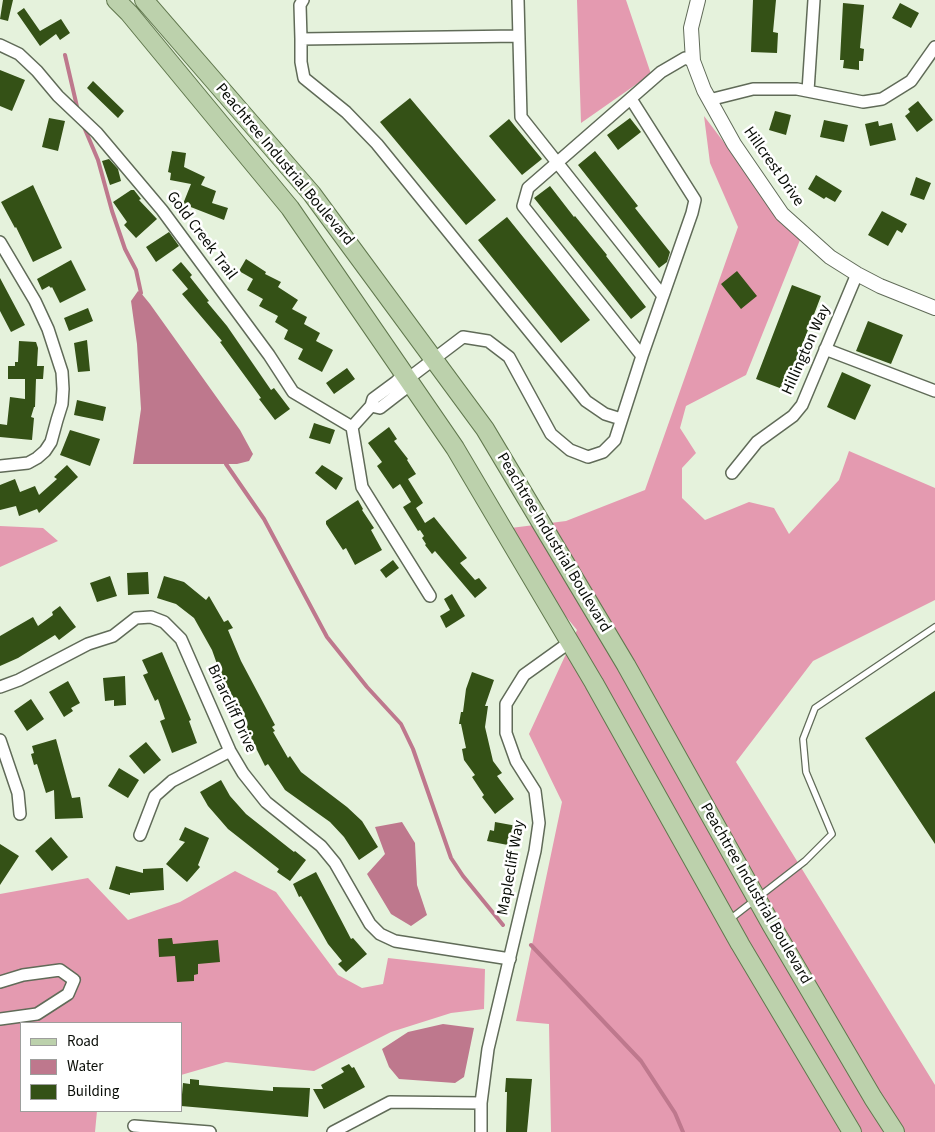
<!DOCTYPE html>
<html>
<head>
<meta charset="utf-8">
<style>
  body { margin:0 }
  #map { position:relative; width:935px; height:1132px; overflow:hidden; background:#e5f2dc; font-family:"Source Sans 3",sans-serif }
  canvas { display:block }
  .legend { position:absolute; left:20px; top:1022px; width:162px; height:90px; box-sizing:border-box; background:#fff; border:1px solid #9d9e9c; margin:0; padding:6px 9px; list-style:none; font-size:15px; color:#090d07 }
  .legend li { display:flex; align-items:center; gap:10px; height:25px }
  .legend b { width:25px; border:1px solid #9d9e9c }
</style>
</head>
<body>
<div id="map">
<canvas width="935" height="1132"></canvas>
<ul class="legend">
<li><b style="height:6px;background:#bcd1ac"></b>Road</li>
<li><b style="height:14px;background:#be788d"></b>Water</li>
<li><b style="height:14px;background:#345116"></b>Building</li>
</ul>
</div>
<script>
const ctx = document.querySelector('canvas').getContext('2d');
ctx.lineJoin = 'round';
function fill(path, color) {
  ctx.fillStyle = color;
  ctx.fill(path, 'evenodd');
}
function poly(rows) {
  const path = new Path2D();
  for (const r of rows) {
    path.moveTo(r[0], r[1]);
    for (let i = 2; i < r.length; i += 2) path.lineTo(r[i], r[i + 1]);
  }
  return path;
}
function trace(path, color, width, dash) {
  ctx.strokeStyle = color;
  ctx.lineWidth = width;
  ctx.lineCap = dash ? 'butt' : 'round';
  ctx.setLineDash(dash || []);
  ctx.stroke(path);
}
function label(font, color, halo, rows, align = 'center') {
  ctx.font = font + ' "Source Sans 3",sans-serif';
  ctx.lineWidth = 5;
  ctx.setLineDash([]);
  ctx.textBaseline = 'middle';
  ctx.strokeStyle = halo;
  ctx.fillStyle = color;
  for (const [text, x, y, turn = 0] of rows) {
    ctx.save();
    ctx.translate(x, y);
    ctx.rotate((+turn || 0) * Math.PI / 180);
    ctx.textAlign = isNaN(turn) ? turn : align;
    if (halo) ctx.strokeText(text, 0, 0);
    ctx.fillText(text, 0, 0);
    ctx.restore();
  }
}
fill(poly([
  [577,0,626,0,651,74,581,123],
  [704,116,788,227,802,235,746,375,686,406,680,428,696,453,682,468,682,498,705,520,749,502,774,508,789,534,839,480,849,451,935,488,935,600,813,661,736,762,935,1085,935,1132,551,1132,549,1024,516,1021,562,802,529,734,577,630,495,530,566,521,645,490,738,227,710,163],
  [0,526,43,528,58,541,0,567],
  [235,871,276,892,338,975,362,988,383,984,388,958,485,969,484,1009,451,1013,391,1032,314,1071,226,1062,181,1075,181,1023,21,1023,21,1111,97,1111,95,1132,0,1132,0,894,88,878,128,920,180,902]
]), '#e49ab0');
fill(poly([
  [138,291,141,293,150,304,240,430,253,454,249,461,237,464,133,464,141,409,137,344,131,301],
  [402,822,415,843,417,885,427,915,411,926,391,914,367,874,385,854,375,827],
  [443,1024,474,1028,464,1077,455,1083,399,1079,389,1067,382,1049,408,1032]
]), '#be788d');
trace(poly([
  [65,55,78,111],
  [84,127,98,160,112,211,125,249,136,270,141,293],
  [226,464,264,519,327,637,367,687,401,724,413,749,451,858,463,876,503,925],
  [531,945,641,1061,675,1113,683,1132]
]), '#be788d', 4);
fill(poly([
  [3,0,13,0,8,21,0,19],
  [753,0,776,0,773,32,778,33,777,53,751,52],
  [843,3,864,5,860,48,864,49,863,61,859,61,859,70,843,68,844,60,840,60],
  [900,3,919,13,911,28,892,18],
  [24,8,40,31,61,19,70,33,60,40,56,34,40,46,17,13],
  [0,70,25,80,12,111,0,106],
  [93,81,124,111,118,118,87,88],
  [410,98,496,200,466,225,380,122],
  [918,101,933,120,917,132,905,116,910,112,908,109],
  [775,111,791,115,786,135,769,130],
  [49,118,65,121,58,151,42,147],
  [630,118,641,132,618,150,607,135],
  [509,119,542,159,522,175,489,136],
  [824,120,848,125,844,142,820,137],
  [878,121,879,126,892,123,896,140,870,146,865,124],
  [172,151,186,153,184,167,205,177,201,185,216,191,212,203,228,208,224,220,183,204,191,184,170,180,171,173,168,172],
  [595,151,638,206,635,208,670,252,667,262,659,268,578,165],
  [109,159,118,169,121,181,110,185,102,161],
  [816,175,842,191,835,202,826,197,824,199,808,189],
  [916,177,931,183,924,200,910,195],
  [33,185,62,248,33,262,16,227,15,228,1,202],
  [550,186,574,217,575,216,607,255,606,256,646,307,631,319,534,198],
  [131,190,134,190,141,199,139,200,157,219,136,238,124,225,127,222,113,202],
  [882,211,907,224,902,233,897,230,888,246,868,235],
  [507,217,590,320,561,343,478,240],
  [169,232,179,246,156,262,146,247],
  [246,259,266,272,265,274,281,282,278,287,298,300,292,309,307,317,304,324,320,333,316,341,333,350,322,372,298,359,303,349,284,339,288,330,275,322,278,316,259,306,263,299,247,290,253,279,239,271],
  [71,260,86,290,60,303,52,287,51,288,49,286,42,290,37,279],
  [181,262,192,275,190,277,209,301,207,302,227,326,271,390,274,388,290,409,275,420,259,399,261,398,220,342,222,341,182,294,188,289,172,270],
  [737,271,757,296,741,309,721,284],
  [0,278,25,325,11,332,0,311],
  [792,285,821,296,785,390,756,379],
  [88,308,93,321,69,331,64,318],
  [868,321,903,335,891,364,856,351],
  [87,340,90,371,78,372,74,343],
  [19,341,36,342,38,348,37,366,44,366,43,379,36,379,35,407,34,407,31,417,34,418,32,440,0,437,0,424,7,425,10,397,25,399,25,379,8,379,8,366,15,366,15,362,18,362],
  [347,368,355,379,334,394,326,383],
  [842,372,871,385,855,420,827,407],
  [77,400,106,407,103,421,74,415],
  [314,423,335,430,330,444,309,438],
  [389,427,397,439,394,441,408,459,407,460,416,474,408,479,423,503,416,508,425,523,434,517,467,558,460,563,475,580,479,578,487,588,475,598,435,551,432,554,425,545,426,544,422,538,424,536,420,530,418,531,403,507,411,502,400,484,393,489,377,466,382,462,368,443],
  [70,430,100,439,90,466,60,455],
  [67,465,78,477,39,513,37,509,19,516,16,506,0,510,0,485,15,479,20,492,35,486,39,495,57,479,54,477],
  [322,465,343,478,336,490,315,473],
  [358,500,363,509,362,510,374,528,371,530,382,550,355,565,346,548,343,550,326,524,326,521],
  [393,560,399,568,386,578,380,570],
  [148,572,149,594,128,595,127,573],
  [110,576,117,596,97,602,90,583],
  [164,576,184,582,206,600,209,596,224,622,228,620,233,628,228,630,241,661,275,725,272,727,275,731,273,732,288,758,290,756,301,772,347,807,362,821,378,847,359,860,344,837,330,822,285,790,268,764,265,766,233,702,235,701,222,678,212,650,194,618,176,604,157,598],
  [452,594,465,616,446,628,440,616,450,610,444,599],
  [60,606,76,627,59,640,55,635,18,658,0,666,0,636,33,617,38,626,53,615,52,612],
  [162,652,191,720,189,721,197,743,172,753,160,721,165,719,158,699,155,701,143,675,148,673,142,660],
  [472,672,494,680,485,706,488,706,485,727,493,761,502,773,497,776,514,799,495,814,482,797,484,795,472,777,475,775,464,760,462,749,466,748,461,724,459,724,461,712,463,712,466,689],
  [125,676,126,705,114,706,114,700,105,701,103,678],
  [68,681,80,703,71,708,73,711,64,717,49,692],
  [935,691,935,844,865,738],
  [31,699,44,719,27,731,14,711],
  [56,739,72,798,80,797,83,818,55,819,54,790,46,793,37,764,34,765,31,754,34,753,32,746],
  [146,742,161,760,144,774,129,756],
  [119,768,139,780,128,798,108,786],
  [221,780,230,796,246,814,294,852,295,851,306,860,290,881,277,872,279,869,228,829,208,806,200,792],
  [495,822,517,826,513,846,487,841,490,830,494,831],
  [185,827,209,838,198,865,200,867,187,882,166,864,185,842,179,840],
  [51,837,68,857,52,871,35,851],
  [0,844,19,856,0,885],
  [116,866,143,873,143,869,163,868,164,890,130,893,130,895,109,889],
  [316,872,351,939,353,938,367,954,346,972,338,964,342,961,328,944,301,896,299,897,293,884],
  [172,938,173,944,218,940,220,962,198,964,198,974,194,975,194,981,177,982,175,956,159,957,158,939],
  [349,1064,352,1068,354,1067,365,1087,324,1109,313,1089,323,1089,321,1085,344,1072,341,1068],
  [506,1078,532,1079,527,1132,506,1132,507,1092,505,1092],
  [190,1079,199,1080,199,1085,221,1087,273,1091,273,1087,310,1088,308,1117,181,1106,183,1083,190,1084]
]), '#345116');
const service = poly([
  [729,920,805,861,832,834,806,772,803,739,815,708,935,627]
]);
const minor = poly([
  [303,0,300,5,301,39,301,62,304,78,346,112,377,144,586,401,605,414,621,419],
  [518,0,521,117,663,296],
  [301,39,519,36],
  [0,45,19,54,37,71,58,96,97,133,162,210,269,355,293,392,352,427],
  [808,91,814,0],
  [709,100,753,89,797,89,863,102,882,99,911,81,935,47],
  [0,242,35,301,48,329,62,372,63,389,62,404,57,420,51,442,45,451,37,458,28,463,0,466],
  [825,349,935,391],
  [642,356,523,206,528,188,661,72,685,58,693,61],
  [371,406,380,408,402,391,405,388,405,381],
  [352,427,371,406,373,399,396,382,398,380,405,381,463,337,488,341,509,357,551,434,570,450,588,457,603,452,615,440,642,356,692,213,695,200,631,99],
  [352,427,362,487,430,596],
  [732,473,757,442,793,416,802,405,857,274],
  [0,687,19,680,88,644,113,636,136,618,151,617,164,622,181,639,230,751,243,773,266,802,321,846,335,863,370,924,380,934,395,941,510,959],
  [0,740,18,793,20,814],
  [140,835,155,796,172,781,230,751],
  [0,982,23,975,60,970,74,980,68,994,37,1014,0,1019],
  [134,1126,210,1132],
  [333,1132,390,1102,481,1103],
  [481,1132,481,1103,488,1049,535,851,539,823,535,791,516,761,506,733,506,704,524,675,570,642]
]);
const tertiary = poly([
  [698,0,691,28,693,61,704,90,734,144,782,214,830,257,857,274,880,286,935,308]
]);
const primary = poly([
  [116,0,129,13,290,208,455,448,594,683,740,944,852,1132],
  [144,0,312,194,485,429,626,665,772,926,873,1098,895,1132]
]);
trace(service, '#606b58', 8);
trace(minor, '#606b58', 14);
trace(tertiary, '#606b58', 16);
trace(primary, '#61784e', 20);
trace(service, '#fff', 5.5);
trace(minor, '#fff', 11);
trace(tertiary, '#fff', 14);
trace(primary, '#bcd1ac', 18);
label('16px', '#090d07', '#fff', [
  ["Peachtree Industrial Boulevard",284,165,50],
  ["Hillcrest Drive",773,167,55],
  ["Gold Creek Trail",201,236,53],
  ["Hillington Way",807,350,-66],
  ["Peachtree Industrial Boulevard",553,543,59],
  ["Briarcliff Drive",231,709,65],
  ["Maplecliff Way",512,868,-80],
  ["Peachtree Industrial Boulevard",755,894,60]
]);
</script>
</body>
</html>
